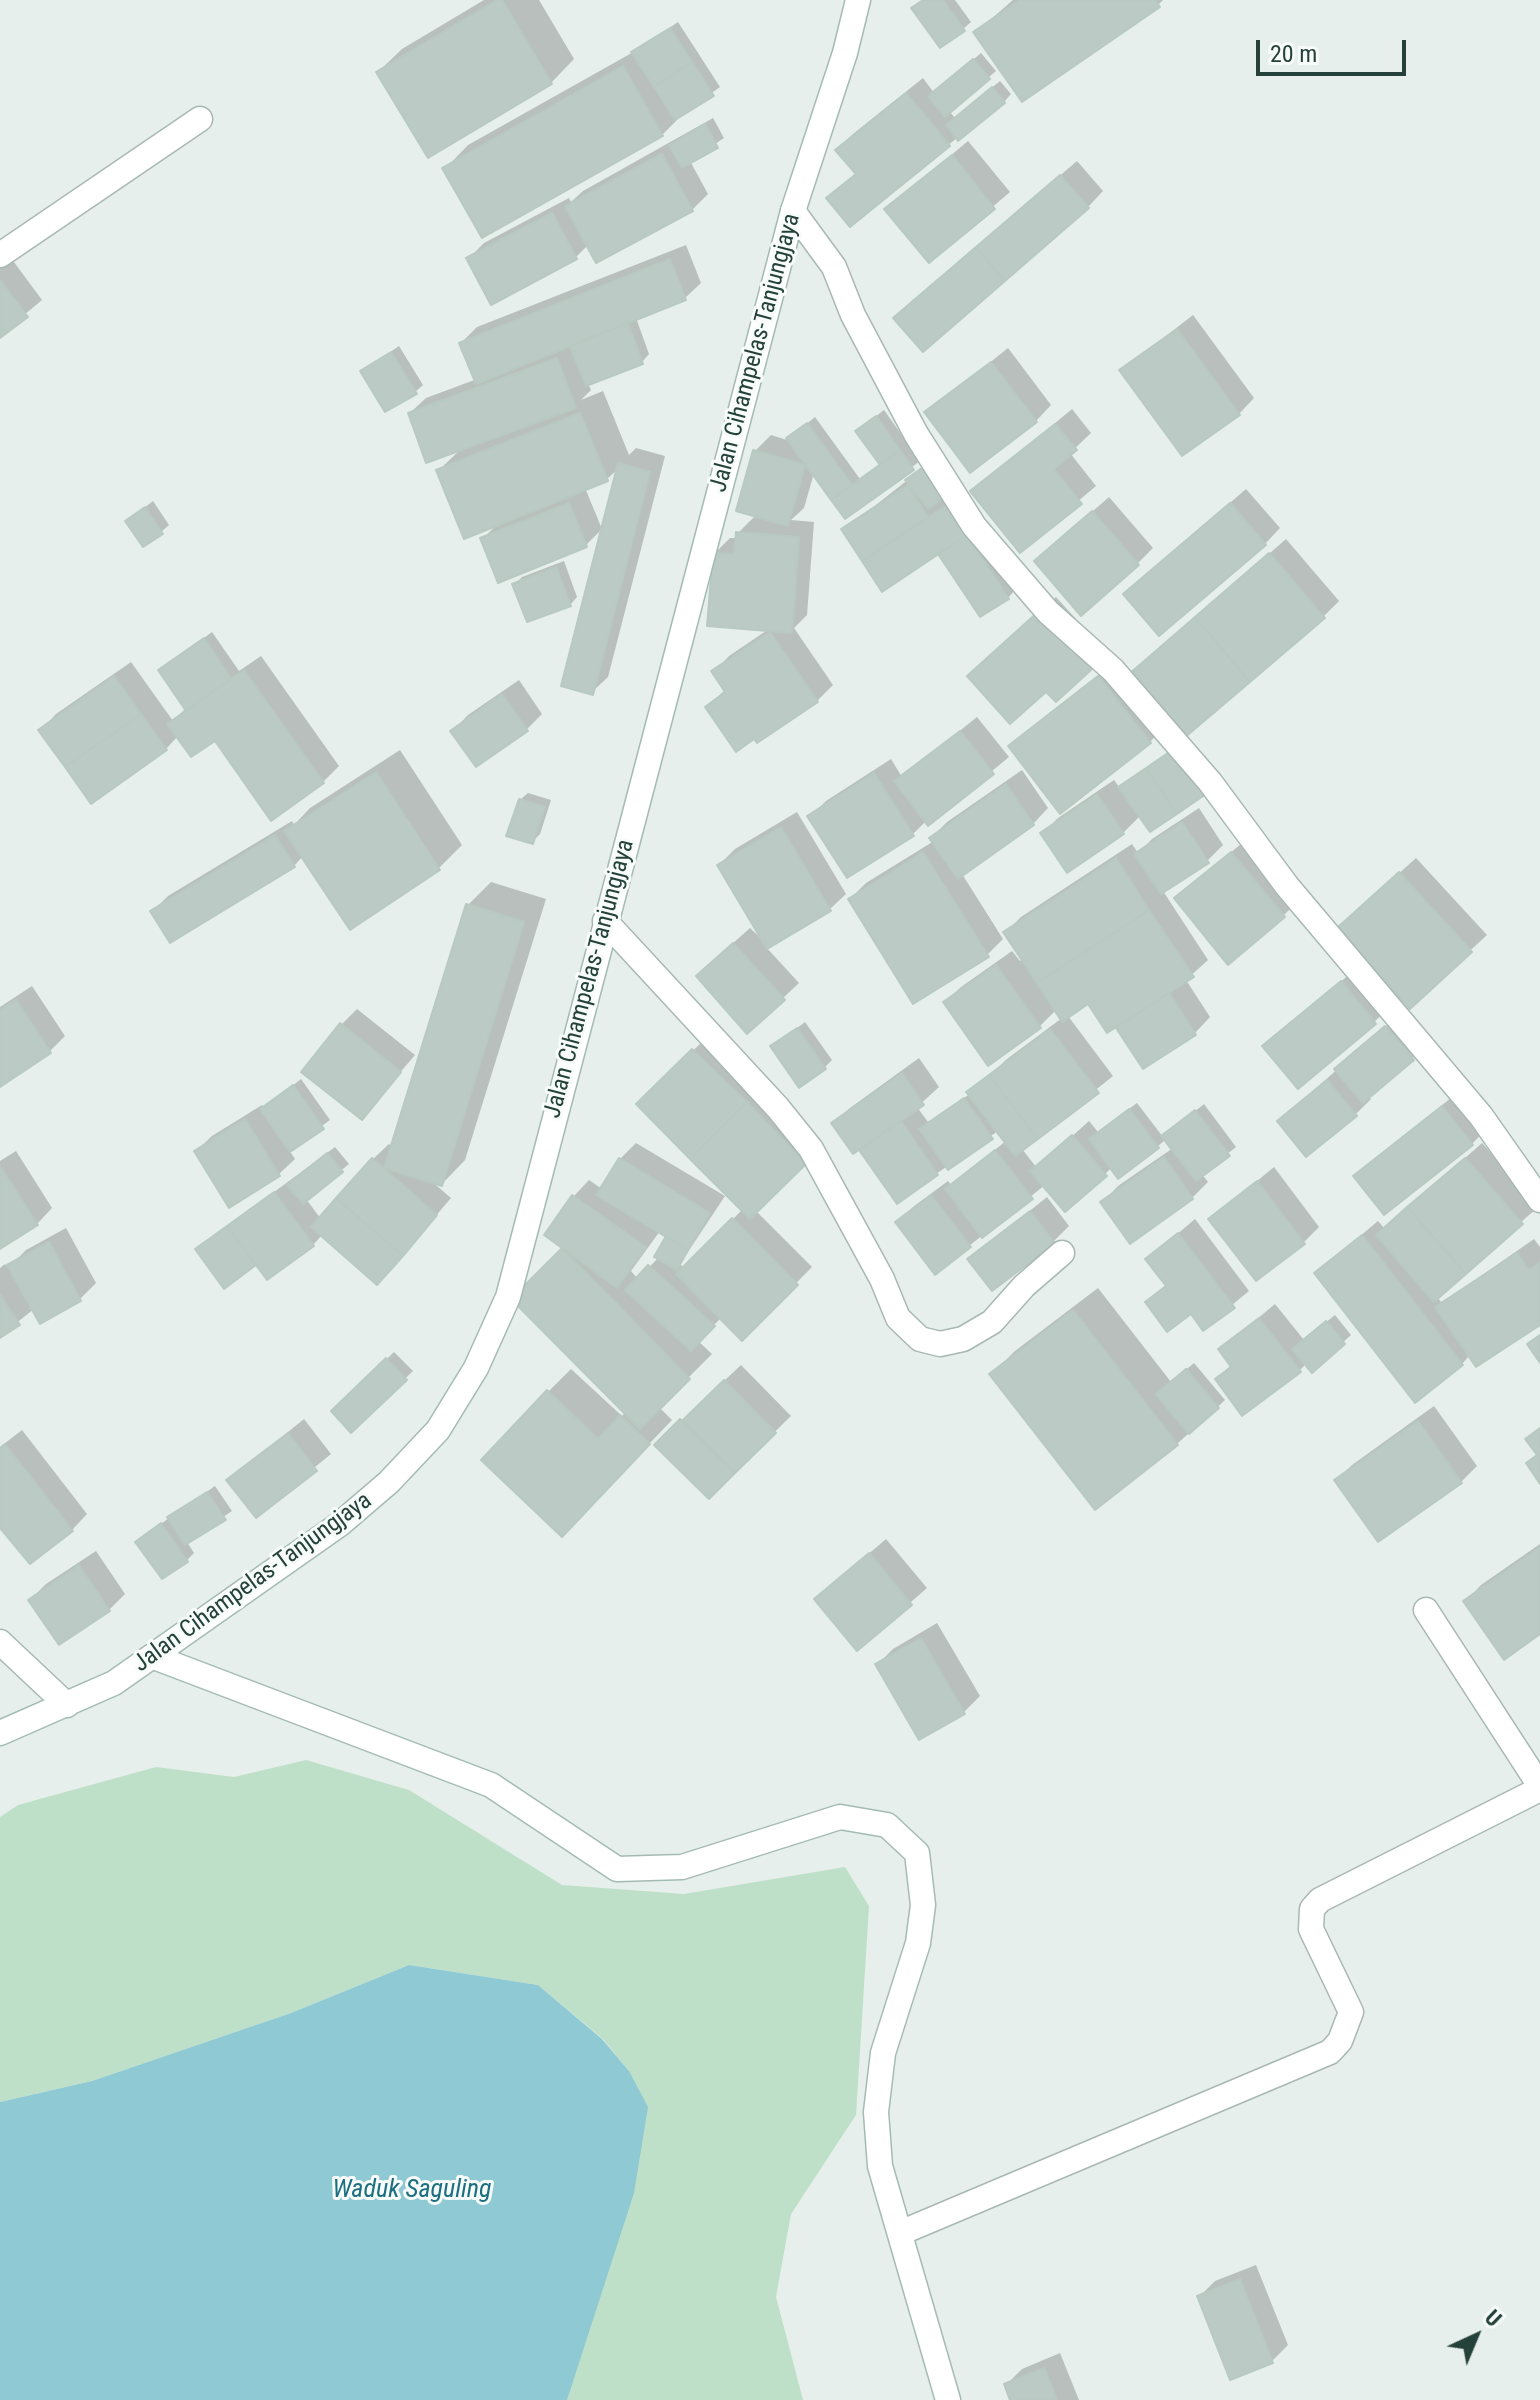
<!DOCTYPE html>
<html>
<head>
<meta charset="utf-8">
<style>
  body { margin:0 }
  #map { position:relative; width:1540px; height:2400px; overflow:hidden; background:#e6efeb; font-family:"Roboto Condensed",sans-serif }
  canvas { display:block }
  .north { position:absolute; left:1436px; top:2296px; width:80px; height:80px; -webkit-text-stroke:6px #f7fbf9; paint-order:stroke; rotate:44deg; font-size:22px; font-weight:700; line-height:32px; text-align:center; color:#24423a }
  .north::after { content:''; display:block; margin:auto; width:28px; height:36px; background:#24423a; clip-path:polygon(50% 0,100% 100%,50% 72%,0 100%) }
  .scale { position:absolute; left:1256px; top:40px; width:150px; height:36px; box-sizing:border-box; border:4px solid #24423a; border-top:0; padding-left:10px; font-size:24px; line-height:28px; white-space:nowrap; color:#24423a; -webkit-text-stroke:6px #f7fbf9; paint-order:stroke }
</style>
</head>
<body>
<div id="map">
<canvas width="1540" height="2400"></canvas>
<div class="north">U</div>
<div class="scale">20 m</div>
</div>
<script>
const ctx = document.querySelector('canvas').getContext('2d');
ctx.lineJoin = 'round';
function fill(path, color) {
  ctx.fillStyle = color;
  ctx.fill(path, 'evenodd');
}
function poly(rows) {
  const path = new Path2D();
  for (const r of rows) {
    path.moveTo(r[0], r[1]);
    for (let i = 2; i < r.length; i += 2) path.lineTo(r[i], r[i + 1]);
  }
  return path;
}
function trace(path, color, width, dash) {
  ctx.strokeStyle = color;
  ctx.lineWidth = width;
  ctx.lineCap = dash ? 'butt' : 'round';
  ctx.setLineDash(dash || []);
  ctx.stroke(path);
}
function label(font, color, halo, rows, align = 'center') {
  ctx.font = font + ' "Roboto Condensed",sans-serif';
  ctx.lineWidth = 6;
  ctx.setLineDash([]);
  ctx.textBaseline = 'middle';
  ctx.strokeStyle = halo;
  ctx.fillStyle = color;
  for (const [text, x, y, turn = 0] of rows) {
    ctx.save();
    ctx.translate(x, y);
    ctx.rotate((+turn || 0) * Math.PI / 180);
    ctx.textAlign = isNaN(turn) ? turn : align;
    if (halo) ctx.strokeText(text, 0, 0);
    ctx.fillText(text, 0, 0);
    ctx.restore();
  }
}
fill(poly([
  [306,1760,409,1790,562,1885,684,1894,845,1867,869,1906,856,2115,791,2214,776,2297,803,2400,567,2400,629,2071,603,2039,538,1985,409,1965,291,2013,92,2081,0,2102,0,1817,18,1805,156,1767,234,1777]
]), '#bfe0c8');
fill(poly([
  [409,1965,538,1985,602,2039,629,2071,648,2107,634,2193,567,2400,0,2400,0,2102,92,2081,291,2013]
]), '#8ec9d4');
fill(poly([
  [484,0,539,0,574,59,551,83,378,72,402,49],
  [923,0,955,0,971,22,963,29,914,8],
  [1013,0,1163,0,1158,5,976,32],
  [678,22,720,87,685,112,662,135,445,169,468,145,637,50],
  [981,53,996,71,949,111,955,118,1000,81,1011,94,1004,102,948,145,828,199,857,173,837,150,853,134,923,78,934,93],
  [713,118,724,138,690,161,708,194,692,210,588,245,576,257,492,303,468,259,484,243,569,198,571,202,583,191],
  [968,141,1010,192,929,261,887,209],
  [1077,161,1103,191,1088,207,912,302],
  [686,245,701,283,685,298,636,318,649,354,642,362,588,383,591,390,581,400,603,391,629,455,636,448,665,456,608,677,592,692,620,467,606,480,585,488,602,529,586,545,482,539,499,523,438,471,462,448,410,413,426,398,477,379,461,343,477,327],
  [11,258,42,300,0,335,0,267],
  [1193,315,1254,398,1239,414,1122,370],
  [399,346,423,385,415,392,363,371],
  [1008,348,1051,405,1036,421,927,413],
  [1072,409,1091,433,1070,453,1096,486,1020,550,973,492],
  [884,410,920,461,846,517,814,473,804,508,791,520,814,522,807,615,794,628,833,685,817,701,707,707,726,689,714,672,729,656,769,629,714,554,730,538,738,538,738,533,756,515,755,451,771,435,787,440,815,417,860,479,882,464,857,431],
  [937,457,941,497,945,503,963,490,1015,590,1008,598,939,551,882,589,844,530],
  [1246,489,1280,528,1265,544,1125,594],
  [1109,497,1153,548,1137,564,1036,561],
  [153,501,169,525,161,532,128,521],
  [1286,539,1339,601,1323,617,1130,675],
  [564,561,577,597,570,605,514,585,522,577],
  [1056,597,1106,652,1091,668,1046,689,985,661],
  [212,632,239,671,261,656,339,766,323,782,215,738,178,736,166,749,41,730,56,714,131,662,173,721,186,708,161,670],
  [1115,662,1165,726,1150,742,1011,746],
  [519,680,542,714,527,729,453,731,468,715],
  [977,717,1009,757,929,823,927,820,913,834,847,876,810,817,826,801,891,759,902,777],
  [1183,742,1141,815,1123,833,1068,870,1042,834,1058,818,1114,780,1120,788],
  [400,750,462,845,439,868,303,856,294,866,152,912,168,896,292,821,294,825,310,808],
  [1022,770,1048,808,1033,824,962,874,1003,939,987,955,850,899,866,883,934,841,931,838,947,822],
  [528,793,551,800,540,834,532,842,520,800],
  [1199,808,1223,845,1207,861,1163,891,1208,960,1186,980,1210,1017,1195,1033,1144,1066,1117,1025,1089,1001,1068,1016,1113,1076,1022,1149,1037,1168,1089,1121,1098,1132,1137,1103,1163,1137,1204,1104,1236,1147,1202,1174,1208,1182,1192,1198,1103,1202,1118,1186,1173,1148,1166,1139,1157,1147,1112,1167,1105,1174,1045,1185,969,1246,897,1223,913,1207,948,1181,951,1185,1006,1141,998,1131,897,1201,860,1148,834,1123,850,1108,919,1058,939,1087,917,1107,928,1122,970,1094,1007,1059,1062,1018,1056,1010,1040,1026,945,1002,961,987,1012,951,1020,961,1023,959,1005,933,1021,917,1132,844,1138,853,1152,839],
  [797,812,846,894,830,909,766,947,799,983,783,998,714,960,750,928,766,943,719,865,735,849],
  [1248,838,1299,900,1283,916,1177,898],
  [1416,858,1487,935,1410,1006,1355,913],
  [491,882,546,899,465,1160,442,1184,430,1180,451,1198,392,1267,322,1235,313,1245,256,1263,197,1249,335,1147,349,1164,306,1199,321,1219,373,1159,389,1144,393,1147,468,905],
  [1358,967,1390,1007,1374,1022,1265,1046],
  [32,986,65,1036,49,1052,0,1084,0,1007],
  [357,1009,415,1055,362,1117,341,1025],
  [1402,1012,1429,1043,1368,1096,1371,1099,1355,1115,1279,1121],
  [805,1022,832,1060,824,1068,772,1047],
  [709,1035,820,1147,756,1211,812,1267,742,1338,722,1317,698,1341,712,1354,659,1407,672,1420,585,1511,548,1392,571,1369,622,1416,626,1412,513,1299,565,1248,546,1235,574,1196,589,1180,602,1189,620,1159,636,1143,725,1196,680,1264,684,1268,743,1209,639,1104],
  [660,1231,668,1236,659,1257,638,1279,631,1271],
  [301,1079,330,1120,289,1150,295,1159,279,1174,229,1205,196,1151,212,1136,262,1105,264,1108],
  [1458,1092,1487,1128,1472,1144,1356,1176],
  [1482,1143,1538,1207,1437,1297,1442,1303,1534,1239,1540,1247,1540,1322,1470,1355,1462,1364,1316,1273,1378,1221,1385,1229],
  [16,1151,52,1208,37,1224,0,1247,0,1161],
  [1274,1167,1319,1227,1304,1242,1211,1219],
  [1047,1197,1069,1226,1053,1242,970,1259],
  [1195,1219,1249,1291,1204,1328,1191,1312,1147,1303,1167,1284,1148,1259],
  [66,1228,96,1283,80,1299,40,1321,34,1309,0,1336,0,1268,5,1264,8,1268,26,1250],
  [1098,1288,1171,1382,1194,1363,1225,1400,1177,1444,992,1374,1015,1351],
  [1275,1304,1304,1340,1335,1315,1351,1335,1312,1370,1307,1363,1299,1371,1217,1379,1232,1364,1221,1349],
  [394,1352,413,1371,351,1430,334,1411],
  [741,1365,791,1416,709,1496,673,1429],
  [1434,1406,1477,1466,1461,1482,1336,1480,1352,1465],
  [304,1419,331,1454,256,1515,229,1480],
  [22,1430,87,1514,72,1530,0,1525,0,1447],
  [215,1486,232,1511,187,1542,194,1553,187,1560,145,1535],
  [886,1539,927,1588,858,1648,816,1599],
  [1540,1544,1540,1632,1466,1601,1481,1585],
  [96,1551,125,1594,109,1610,30,1600,46,1584],
  [937,1623,980,1696,964,1712,920,1738,877,1665,893,1649],
  [1256,2265,1288,2345,1272,2361,1199,2297,1215,2281],
  [1060,2353,1079,2400,1012,2400,1006,2385,1022,2369]
]), '#0003');
const building = poly([
  [497,0,502,0,552,84,428,158,376,72,497,0],
  [923,0,943,0,965,31,940,48,911,8,923,0],
  [1020,0,1155,0,1160,7,1022,102,973,32,1020,0],
  [670,28,692,62,654,87,631,52,670,28],
  [973,59,990,79,945,117,928,96,973,59],
  [692,62,714,96,675,120,654,87,692,62],
  [623,66,663,136,482,238,442,168,623,66],
  [992,87,1005,103,958,141,946,125,992,87],
  [906,93,950,146,850,227,826,198,856,174,835,150,906,93],
  [705,124,718,148,682,168,669,145,705,124],
  [662,154,693,211,596,263,565,206,662,154],
  [952,155,995,209,929,263,884,209,952,155],
  [1060,175,1089,208,1005,281,976,247,1060,175],
  [552,213,577,259,491,305,466,258,552,213],
  [976,247,1005,281,923,352,893,318,976,247],
  [670,259,686,300,476,384,459,343,670,259],
  [0,280,28,317,0,338,0,280],
  [628,323,643,364,586,386,570,346,628,323],
  [1177,329,1240,415,1182,456,1119,370,1177,329],
  [391,352,417,394,385,412,360,371,391,352],
  [557,358,576,408,426,463,408,413,557,358],
  [991,362,1037,422,970,473,924,412,991,362],
  [580,413,608,481,464,539,436,470,580,413],
  [876,416,900,450,880,465,855,431,876,416],
  [807,423,852,485,831,500,786,438,807,423],
  [1055,424,1077,450,1054,469,1082,504,1020,553,970,491,1055,424],
  [753,450,805,465,788,526,736,511,753,450],
  [900,450,914,470,845,519,831,500,900,450],
  [618,463,650,472,593,695,561,686,618,463],
  [929,463,951,492,928,509,905,480,929,463],
  [908,485,928,517,862,561,841,529,908,485],
  [569,503,587,547,498,583,480,538,569,503],
  [1230,503,1266,545,1159,636,1123,594,1230,503],
  [947,505,967,535,882,592,862,561,947,505],
  [145,507,163,534,143,547,125,521,145,507],
  [1092,511,1139,565,1081,616,1034,561,1092,511],
  [736,532,799,537,792,633,707,626,713,553,734,554,736,532],
  [967,535,1009,599,980,617,938,554,967,535],
  [1269,553,1325,618,1250,682,1195,617,1269,553],
  [556,567,571,606,527,622,512,584,556,567],
  [1039,611,1092,669,1056,702,1046,692,1010,724,967,676,1039,611],
  [1195,617,1250,682,1183,739,1128,675,1195,617],
  [770,632,818,702,757,743,754,739,736,752,705,707,725,692,711,671,770,632],
  [204,638,231,679,186,711,158,670,204,638],
  [244,670,324,783,271,821,215,741,191,757,167,724,244,670],
  [114,676,141,714,65,767,38,730,114,676],
  [1098,676,1151,743,1060,814,1008,746,1098,676],
  [502,694,528,731,476,767,450,731,502,694],
  [141,714,167,750,91,804,65,767,141,714],
  [960,731,994,774,928,826,894,781,960,731],
  [1175,748,1206,794,1177,814,1146,768,1175,748],
  [1146,768,1177,814,1150,832,1118,787,1146,768],
  [376,772,440,870,350,930,284,831,376,772],
  [874,773,914,836,847,878,807,816,874,773],
  [1006,784,1034,825,958,879,929,838,1006,784],
  [1097,794,1124,834,1067,873,1040,833,1097,794],
  [519,799,545,807,533,844,506,836,519,799],
  [1182,822,1209,863,1161,894,1134,854,1182,822],
  [781,827,831,911,767,949,717,865,781,827],
  [275,835,295,867,170,943,150,911,275,835],
  [923,852,989,957,913,1004,848,899,923,852],
  [1231,852,1285,917,1228,965,1174,898,1231,852],
  [1116,858,1149,910,1037,983,1003,932,1116,858],
  [1399,872,1472,952,1410,1009,1337,928,1399,872],
  [466,904,524,922,442,1186,384,1168,466,904],
  [1149,910,1194,977,1107,1033,1088,1004,1062,1022,1037,983,1149,910],
  [733,943,785,1000,747,1034,696,976,733,943],
  [996,965,1041,1028,988,1066,943,1002,996,965],
  [1341,981,1376,1024,1298,1089,1262,1046,1341,981],
  [1169,993,1196,1035,1143,1069,1116,1028,1169,993],
  [16,1000,51,1053,0,1087,0,1010,16,1000],
  [340,1023,401,1072,362,1120,301,1072,340,1023],
  [1385,1026,1414,1060,1363,1103,1334,1069,1385,1026],
  [797,1028,826,1069,799,1088,770,1046,797,1028],
  [1050,1029,1099,1093,1038,1139,989,1075,1050,1029],
  [692,1049,747,1102,690,1159,636,1104,692,1049],
  [902,1073,924,1105,853,1154,831,1123,902,1073],
  [989,1075,1038,1139,1015,1156,966,1092,989,1075],
  [1327,1080,1357,1116,1306,1157,1277,1121,1327,1080],
  [293,1085,324,1129,290,1152,260,1109,293,1085],
  [964,1098,993,1139,948,1170,919,1129,964,1098],
  [747,1102,806,1164,750,1219,690,1159,747,1102],
  [1442,1106,1473,1145,1384,1215,1353,1176,1442,1106],
  [1129,1109,1159,1148,1118,1179,1089,1139,1129,1109],
  [1195,1110,1230,1156,1196,1181,1161,1136,1195,1110],
  [245,1119,280,1176,229,1208,194,1151,245,1119],
  [901,1121,938,1175,897,1204,859,1150,901,1121],
  [1072,1135,1107,1176,1065,1212,1030,1171,1072,1135],
  [995,1150,1033,1199,982,1238,945,1189,995,1150],
  [327,1153,343,1172,303,1204,287,1185,327,1153],
  [1164,1157,1193,1199,1130,1244,1100,1202,1164,1157],
  [372,1158,437,1215,403,1256,336,1198,372,1158],
  [619,1158,710,1213,688,1250,596,1195,619,1158],
  [1465,1158,1523,1224,1466,1274,1407,1207,1465,1158],
  [0,1166,38,1225,0,1249,0,1166],
  [1257,1181,1305,1244,1256,1281,1208,1219,1257,1181],
  [274,1192,314,1246,267,1280,227,1226,274,1192],
  [572,1195,646,1247,617,1288,544,1235,572,1195],
  [931,1195,971,1247,935,1275,895,1222,931,1195],
  [336,1198,403,1256,377,1285,311,1227,336,1198],
  [1407,1207,1466,1274,1434,1302,1376,1235,1407,1207],
  [1030,1211,1055,1243,992,1291,967,1259,1030,1211],
  [732,1218,798,1285,742,1341,676,1274,732,1218],
  [227,1226,256,1265,224,1289,195,1249,227,1226],
  [1178,1233,1235,1308,1203,1331,1191,1314,1167,1332,1145,1302,1166,1286,1145,1259,1178,1233],
  [1362,1235,1463,1365,1415,1403,1314,1273,1362,1235],
  [666,1236,688,1250,677,1270,654,1257,666,1236],
  [49,1242,81,1301,40,1324,7,1265,49,1242],
  [562,1248,690,1379,640,1429,511,1299,562,1248],
  [1517,1253,1529,1270,1540,1263,1540,1325,1476,1367,1435,1307,1517,1253],
  [648,1265,715,1326,691,1351,625,1290,648,1265],
  [0,1295,20,1325,0,1338,0,1295],
  [1073,1310,1178,1445,1095,1510,989,1374,1073,1310],
  [1259,1318,1301,1372,1242,1416,1215,1379,1231,1367,1218,1349,1259,1318],
  [1326,1321,1345,1344,1312,1373,1292,1349,1326,1321],
  [1540,1335,1540,1363,1527,1344,1540,1335],
  [386,1358,407,1380,351,1433,331,1411,386,1358],
  [1186,1369,1219,1408,1189,1434,1156,1394,1186,1369],
  [724,1380,776,1433,735,1473,683,1420,724,1380],
  [547,1390,598,1439,620,1415,650,1444,562,1537,481,1460,547,1390],
  [680,1419,735,1473,709,1499,654,1445,680,1419],
  [1418,1421,1462,1483,1378,1542,1334,1480,1418,1421],
  [1540,1428,1540,1484,1526,1463,1537,1455,1525,1439,1540,1428],
  [288,1433,317,1471,256,1518,226,1480,288,1433],
  [5,1444,73,1531,30,1564,0,1528,0,1448,5,1444],
  [207,1492,226,1520,185,1545,167,1517,207,1492],
  [161,1523,188,1562,162,1579,135,1542,161,1523],
  [1540,1547,1540,1634,1504,1660,1463,1601,1540,1547],
  [869,1553,912,1605,857,1651,814,1599,869,1553],
  [79,1565,110,1611,59,1645,28,1600,79,1565],
  [921,1638,965,1714,919,1740,875,1664,921,1638],
  [1240,2279,1273,2363,1230,2380,1197,2296,1240,2279],
  [1044,2368,1057,2400,1010,2400,1004,2384,1044,2368]
]);
fill(building, '#bbcac4');
trace(building, '#b8c9c2', 2);
const street = poly([
  [793,211,834,267,853,315,916,434,974,526,1048,612,1113,670,1210,782,1287,886,1481,1116,1540,1200],
  [0,255,200,119],
  [605,921,778,1108,811,1149,882,1279,898,1318,920,1339,940,1344,963,1339,992,1322,1024,1286,1062,1253],
  [1426,1610,1540,1786],
  [0,1642,67,1705],
  [900,2233,1330,2052,1340,2041,1351,2012,1311,1929,1312,1909,1320,1900,1540,1789]
]);
const secondary = poly([
  [154,1657,491,1785,617,1869,682,1867,840,1817,887,1825,917,1853,923,1905,918,1943,883,2053,876,2112,880,2166,948,2400],
  [0,1733,114,1683,340,1524,389,1482,438,1430,476,1368,508,1297,793,211,845,53,858,0]
]);
trace(street, '#a8b8b2', 27);
trace(secondary, '#a4bbb3', 27);
trace(street, '#fff', 24);
trace(secondary, '#fff', 24);
label('24px', '#24423a', '#f7fbf9', [
  ["Jalan Cihampelas-Tanjungjaya",756,353,-75],
  ["Jalan Cihampelas-Tanjungjaya",590,979,-75],
  ["Jalan Cihampelas-Tanjungjaya",253,1583,-36]
]);
label('italic 26px', '#1c6f80', '#f7fbf9', [
  ["Waduk Saguling",412,2190]
]);
</script>
</body>
</html>
